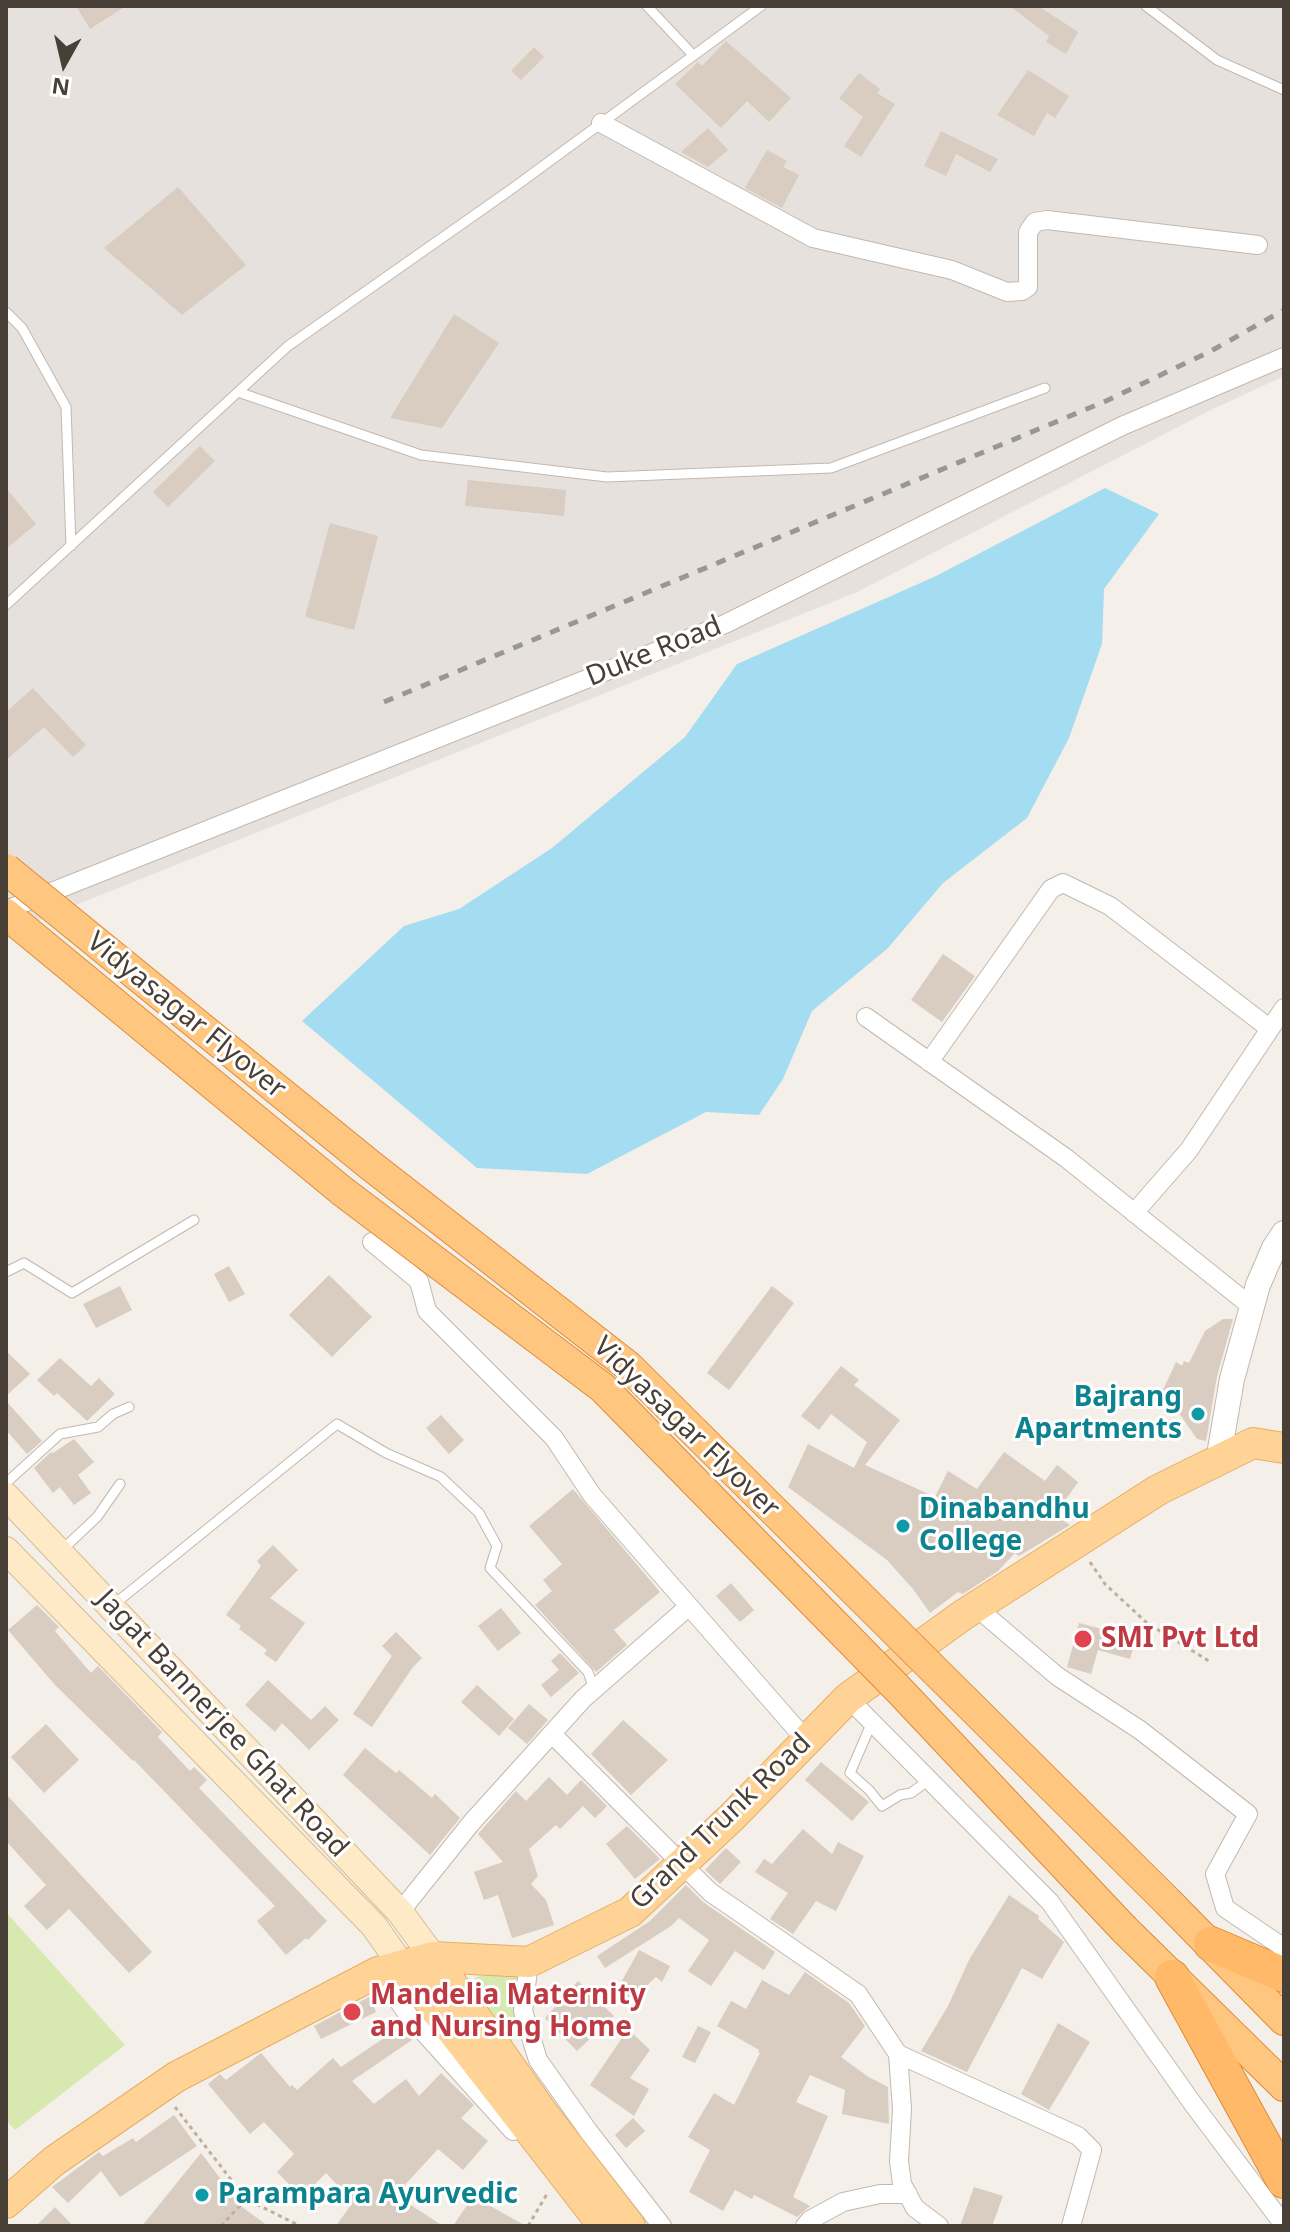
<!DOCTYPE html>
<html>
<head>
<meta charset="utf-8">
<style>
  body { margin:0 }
  #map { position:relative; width:1290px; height:2232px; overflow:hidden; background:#f4efe8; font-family:"Noto Sans",sans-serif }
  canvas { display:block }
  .frame { position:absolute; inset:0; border:8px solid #483f37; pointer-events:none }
  .north { position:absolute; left:24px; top:24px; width:80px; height:80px; -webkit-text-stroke:6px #fff; paint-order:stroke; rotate:188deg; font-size:22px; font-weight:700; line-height:32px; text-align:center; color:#483f37 }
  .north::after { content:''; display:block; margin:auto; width:28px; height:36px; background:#483f37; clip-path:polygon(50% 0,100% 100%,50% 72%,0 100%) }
</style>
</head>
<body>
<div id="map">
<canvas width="1290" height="2232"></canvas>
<div class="frame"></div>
<div class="north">N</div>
</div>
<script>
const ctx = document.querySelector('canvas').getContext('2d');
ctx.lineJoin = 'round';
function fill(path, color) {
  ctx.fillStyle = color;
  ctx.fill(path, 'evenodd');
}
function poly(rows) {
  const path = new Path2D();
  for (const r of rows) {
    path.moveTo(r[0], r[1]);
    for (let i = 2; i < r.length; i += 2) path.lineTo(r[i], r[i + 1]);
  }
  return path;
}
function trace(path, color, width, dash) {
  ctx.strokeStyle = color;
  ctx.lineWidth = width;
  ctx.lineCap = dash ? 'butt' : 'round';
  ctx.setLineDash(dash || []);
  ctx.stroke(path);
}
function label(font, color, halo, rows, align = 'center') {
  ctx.font = font + ' "Noto Sans",sans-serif';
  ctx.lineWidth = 6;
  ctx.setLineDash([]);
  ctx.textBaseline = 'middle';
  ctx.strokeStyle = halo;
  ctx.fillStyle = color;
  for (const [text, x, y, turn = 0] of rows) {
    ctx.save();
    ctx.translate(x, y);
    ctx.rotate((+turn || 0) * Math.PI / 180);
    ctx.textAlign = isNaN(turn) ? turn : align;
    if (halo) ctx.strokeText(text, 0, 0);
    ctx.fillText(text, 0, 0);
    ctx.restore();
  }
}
fill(poly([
  [6,6,1284,6,1284,376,1211,410,857,592,6,933]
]), '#e7e1dd');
fill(poly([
  [6,1912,125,2045,15,2130,6,2120],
  [512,1970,518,1974,512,2043,486,2008,473,1982,476,1977]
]), '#d7e9b1');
fill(poly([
  [1105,488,1159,514,1104,589,1102,644,1069,738,1027,818,943,883,888,948,812,1011,783,1079,759,1115,706,1112,587,1174,477,1168,302,1021,404,926,459,909,552,848,685,737,737,664,934,577]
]), '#a4dcf1');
fill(poly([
  [76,6,126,6,90,29],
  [1010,6,1038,6,1078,32,1066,54,1046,42,1049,36],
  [726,41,791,98,769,122,747,101,721,128,675,84,698,62,702,66],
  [534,47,544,57,521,80,511,71],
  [1028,70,1069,96,1055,118,1047,113,1034,136,997,115],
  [859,73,880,89,877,93,895,104,861,157,844,146,863,117,839,98],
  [708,128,728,150,708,167,681,152],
  [941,131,998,159,990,172,956,154,946,176,924,166],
  [767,150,787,161,783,167,799,175,782,208,745,188],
  [178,187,246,265,182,315,104,248],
  [454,314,499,343,442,428,390,418],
  [200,446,215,461,168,507,153,492],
  [468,480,566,490,564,516,465,506],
  [6,488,36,524,6,549],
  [330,523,378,536,354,630,305,617],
  [33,688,86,745,73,757,44,727,6,760,6,712],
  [943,954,975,976,942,1022,911,1000],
  [229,1266,245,1294,229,1302,214,1274],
  [329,1275,372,1317,332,1357,289,1315],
  [120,1286,132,1310,96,1328,83,1304],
  [772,1286,794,1303,729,1390,707,1373],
  [1223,1319,1233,1319,1217,1376,1206,1441,1197,1439,1163,1390,1176,1362,1182,1366,1184,1361,1189,1363,1205,1331],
  [6,1351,30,1374,6,1396],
  [60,1358,91,1386,99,1378,115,1394,87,1421,57,1393,54,1396,37,1380],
  [841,1366,859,1380,854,1385,900,1420,865,1465,935,1497,948,1471,977,1489,1004,1452,1045,1481,1057,1465,1078,1482,1055,1515,1070,1525,1019,1556,1015,1553,998,1571,963,1594,958,1592,930,1613,913,1589,887,1560,788,1487,808,1444,854,1468,867,1442,831,1414,819,1430,801,1416],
  [6,1401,42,1441,27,1454,6,1430],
  [441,1415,464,1440,449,1454,426,1428],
  [74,1439,94,1462,78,1475,91,1493,74,1505,60,1487,53,1493,34,1468,51,1452,53,1453],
  [573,1489,660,1592,614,1630,627,1645,596,1672,535,1605,552,1591,543,1580,562,1564,529,1526],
  [273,1545,298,1570,270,1598,305,1623,276,1662,264,1654,267,1650,239,1629,241,1626,226,1615,261,1566,257,1561],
  [731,1583,754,1610,740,1622,716,1596],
  [37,1605,59,1627,55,1631,91,1673,98,1666,162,1732,158,1737,190,1771,194,1767,207,1780,199,1788,327,1921,308,1940,306,1938,286,1955,257,1921,275,1906,134,1760,133,1761,55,1685,8,1630],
  [501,1608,521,1633,498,1651,478,1626],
  [1079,1623,1136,1638,1130,1659,1098,1650,1091,1674,1067,1667],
  [396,1632,422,1658,413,1667,372,1727,353,1714,392,1656,382,1646],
  [560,1653,579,1673,551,1697,541,1685,559,1670,551,1661],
  [268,1680,311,1720,325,1706,339,1720,309,1750,282,1723,275,1732,245,1705],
  [477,1685,514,1719,499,1736,461,1702],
  [529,1704,548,1720,527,1744,508,1728],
  [623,1720,668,1760,631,1795,591,1754],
  [46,1724,79,1760,44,1793,11,1757],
  [365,1748,396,1773,399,1770,432,1798,435,1794,460,1818,430,1855,343,1775],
  [821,1762,869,1802,852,1821,805,1780],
  [549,1777,567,1795,581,1780,607,1806,595,1818,583,1806,560,1829,556,1825,529,1849,538,1876,531,1884,546,1900,554,1925,512,1938,498,1895,484,1900,474,1872,503,1862,478,1834,516,1791,526,1801],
  [6,1794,152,1952,129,1973,69,1909,47,1930,24,1906,46,1885,6,1841],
  [627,1826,660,1859,635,1879,606,1844],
  [803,1829,832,1854,838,1842,864,1856,836,1911,816,1901,793,1934,770,1919,788,1893,755,1872,764,1859,772,1864],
  [726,1848,741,1862,720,1884,705,1870],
  [686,1885,703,1902,775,1952,764,1970,735,1951,711,1986,688,1971,709,1940,679,1918,671,1926,605,1968,597,1956,650,1921],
  [1009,1895,1039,1916,1038,1919,1064,1942,1042,1979,1022,1968,967,2072,921,2051,948,2006,969,1960],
  [639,1950,670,1966,662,1982,656,1977,628,2003,618,1988],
  [805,1972,849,2003,865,2026,841,2057,867,2076,888,2087,889,2124,842,2114,845,2090,810,2075,796,2102,828,2116,793,2197,810,2206,797,2217,754,2195,752,2199,735,2190,723,2211,689,2192,710,2150,688,2137,714,2093,734,2105,760,2053,758,2052,759,2050,717,2026,731,2001,746,2009,762,1980,789,1995],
  [578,1981,614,2016,577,2051,545,2018],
  [369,1997,376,2012,321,2039,314,2026],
  [1058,2023,1090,2042,1049,2110,1021,2094],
  [402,2026,412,2040,352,2081,374,2104,406,2079,419,2096,441,2073,474,2105,461,2118,488,2141,463,2170,438,2149,402,2188,406,2191,400,2198,443,2226,336,2226,353,2202,326,2173,302,2197,277,2172,294,2154,264,2122,250,2134,208,2084,220,2074,226,2080,261,2053,290,2087,292,2085,297,2090,333,2058,341,2067],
  [698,2026,711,2032,695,2063,682,2057],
  [628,2029,650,2050,630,2078,649,2089,634,2116,590,2085],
  [174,2115,197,2146,120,2197,101,2171,68,2203,52,2187,99,2152,103,2156,133,2138,136,2142],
  [633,2118,645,2131,626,2148,615,2135],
  [201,2153,242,2207,268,2226,142,2226],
  [974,2187,1003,2196,992,2226,960,2226],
  [474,2195,485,2203,526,2226,453,2226],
  [55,2207,73,2226,36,2226]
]), '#d9ccc0');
const service = poly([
  [647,6,693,55],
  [1146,6,1217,60,1284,90],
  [6,312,22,328,66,407,71,546],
  [238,392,421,455,607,477,831,468,1045,388],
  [6,605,288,346,513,188,761,6],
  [6,1272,24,1263,72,1293,194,1220],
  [6,1483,60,1434,98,1427,113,1414,129,1407],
  [62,1550,97,1517,120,1484],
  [112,1606,337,1424,386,1453,441,1477,479,1513,497,1546,490,1568,588,1672,594,1689],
  [872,1722,850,1773,869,1790,882,1806,900,1795,911,1793,929,1780]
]);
const minor = poly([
  [601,123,813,238,952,270,1007,292,1022,291,1028,287,1028,232,1035,222,1047,220,1258,245],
  [6,910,725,624,1122,426,1284,357],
  [866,1017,1066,1158,1252,1307],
  [929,1062,1051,889,1063,883,1110,906,1269,1028],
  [1134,1213,1189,1150,1284,1008],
  [372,1242,419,1281,427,1311,554,1438,592,1495,805,1739],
  [976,1607,1057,1676,1140,1730,1248,1814,1215,1874,1225,1908,1284,1948],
  [848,1698,1050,1902,1193,2104,1284,2225],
  [552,1734,710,1892,858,1994,898,2054,902,2109,899,2161,902,2184,915,2208,939,2226],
  [400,1912,472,1822,583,1699,688,1607],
  [529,1962,523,2011,538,2060,589,2132,662,2226],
  [378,1972,409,2016,513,2131],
  [898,2054,1078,2136,1092,2150,1071,2226],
  [805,2226,810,2220,843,2202,880,2194,908,2194]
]);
const tertiary = poly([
  [1218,1461,1232,1379,1258,1285,1274,1248,1284,1233]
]);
const secondary = poly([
  [6,1496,400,1912,433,1957],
  [6,1550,374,1926,402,1966]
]);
const primary = poly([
  [433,1957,542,2112,630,2226],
  [402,1966,602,2224],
  [6,2203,54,2161,176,2077,378,1972,433,1957,529,1962,630,1912,731,1818,848,1698,963,1615,1158,1490,1253,1443,1284,1448]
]);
const trunk = poly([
  [6,914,342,1191],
  [1169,1903,1284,2020],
  [1124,1929,1284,2086]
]);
const motorway = poly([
  [1211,1944,1284,1975],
  [1172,1977,1284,2181]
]);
trace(service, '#c3b8ad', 11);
trace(minor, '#c3b8ad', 20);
trace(tertiary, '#c3b8ad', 26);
trace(secondary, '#d4bc98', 28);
trace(primary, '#e5ae65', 32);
trace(trunk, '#df8b37', 32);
trace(motorway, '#df8b37', 36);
trace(poly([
  [1090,1562,1105,1584,1147,1623,1209,1661],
  [175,2107,246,2199,300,2226],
  [221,2226,246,2199],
  [528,2226,547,2194]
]), '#c2af9b', 3, [4, 4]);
trace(service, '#fff', 9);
trace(minor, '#fff', 18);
trace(tertiary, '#fff', 24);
trace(secondary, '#ffeac7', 26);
trace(primary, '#ffd396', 30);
trace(trunk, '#ffc680', 30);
trace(motorway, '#ffb969', 34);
trace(poly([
  [384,702,1106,401,1211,351,1284,310]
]), '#979797', 5, [10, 10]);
const trunkBridge = poly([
  [6,869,370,1165,628,1366,1169,1903],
  [342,1191,603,1388,900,1691,1124,1929]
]);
trace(trunkBridge, '#df8b37', 32, []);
trace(trunkBridge, '#ffc680', 30);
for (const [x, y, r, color] of [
  [1198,1414,8,"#0f9aa8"],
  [903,1526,8,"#0f9aa8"],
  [1083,1639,10,"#e0444e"],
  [352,2012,10,"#e0444e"],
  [202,2195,8,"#0f9aa8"]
]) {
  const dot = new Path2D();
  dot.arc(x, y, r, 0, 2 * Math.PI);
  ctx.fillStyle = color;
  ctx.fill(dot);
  trace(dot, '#fff', 3);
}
label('28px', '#483f37', '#fff', [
  ["Duke Road",654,652,-22],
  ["Vidyasagar Flyover",186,1016,39],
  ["Vidyasagar Flyover",686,1428,44],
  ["Jagat Bannerjee Ghat Road",222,1724,47],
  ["Grand Trunk Road",721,1822,-44]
]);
label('bold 28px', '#0d838f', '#fff', [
  ["Bajrang",1182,1398,"right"],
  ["Apartments",1182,1430,"right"],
  ["Dinabandhu",919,1510],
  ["College",919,1542],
  ["Parampara Ayurvedic",218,2195]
], 'left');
label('bold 28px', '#be3a42', '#fff', [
  ["SMI Pvt Ltd",1101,1639],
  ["Mandelia Maternity",370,1996],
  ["and Nursing Home",370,2028]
], 'left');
</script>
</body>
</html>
